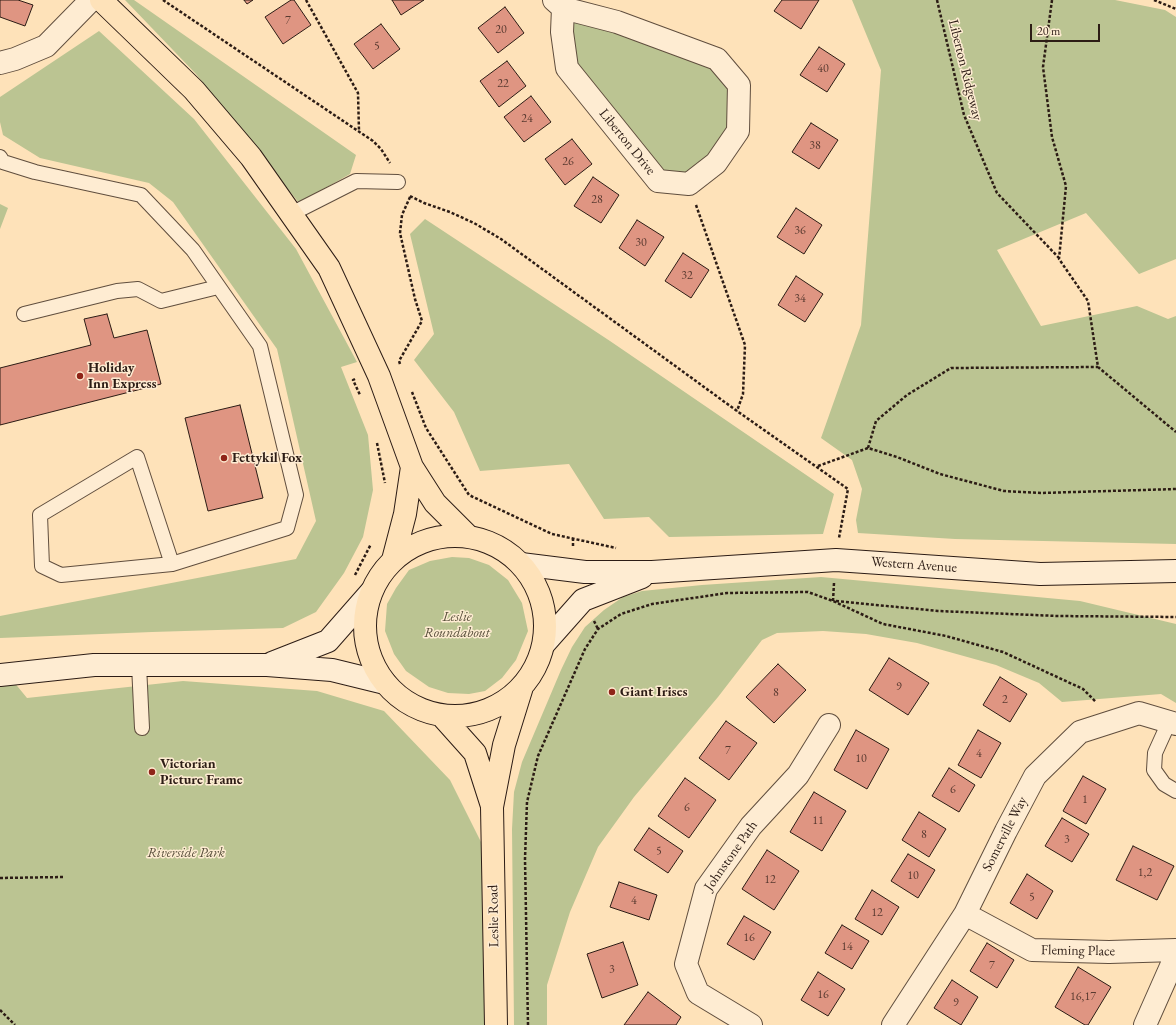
<!DOCTYPE html>
<html>
<head>
<meta charset="utf-8">
<style>
  body { margin:0 }
  #map { position:relative; width:1176px; height:1025px; overflow:hidden; background:#fee2b9; font-family:"EB Garamond",serif }
  canvas { display:block }
  .scale { position:absolute; left:1030px; top:24px; width:70px; height:18px; box-sizing:border-box; border:2px solid #2c1c15; border-top:0; padding-left:5px; font-size:12px; line-height:14px; white-space:nowrap; color:#2c1c15; -webkit-text-stroke:3px #feecd2; paint-order:stroke }
</style>
</head>
<body>
<div id="map">
<canvas width="1176" height="1025"></canvas>
<div class="scale">20 m</div>
</div>
<script>
const ctx = document.querySelector('canvas').getContext('2d');
ctx.lineJoin = 'round';
function fill(path, color) {
  ctx.fillStyle = color;
  ctx.fill(path, 'evenodd');
}
function poly(rows) {
  const path = new Path2D();
  for (const r of rows) {
    if (r.length === 3) {
      path.moveTo(r[0] + r[2], r[1]);
      path.arc(r[0], r[1], r[2], 0, 2 * Math.PI);
      continue;
    }
    path.moveTo(r[0], r[1]);
    for (let i = 2; i < r.length; i += 2) path.lineTo(r[i], r[i + 1]);
  }
  return path;
}
function trace(path, color, width, dash) {
  ctx.strokeStyle = color;
  ctx.lineWidth = width;
  ctx.lineCap = dash ? 'butt' : 'round';
  ctx.setLineDash(dash || []);
  ctx.stroke(path);
}
function label(font, color, halo, rows, align = 'center') {
  ctx.font = font + ' "EB Garamond",serif';
  ctx.lineWidth = 3;
  ctx.setLineDash([]);
  ctx.textBaseline = 'middle';
  ctx.strokeStyle = halo;
  ctx.fillStyle = color;
  for (const [text, x, y, turn = 0] of rows) {
    ctx.save();
    ctx.translate(x, y);
    ctx.rotate((+turn || 0) * Math.PI / 180);
    ctx.textAlign = isNaN(turn) ? turn : align;
    if (halo) ctx.strokeText(text, 0, 0);
    ctx.fillText(text, 0, 0);
    ctx.restore();
  }
}
fill(poly([
  [125,0,134,0,356,155,350,174,299,203,196,74],
  [852,0,1115,0,1165,10,1176,17,1176,259,1139,274,1086,213,997,250,1041,326,1137,306,1168,319,1176,316,1176,544,955,539,858,533,856,520,862,489,852,460,821,438,861,325,881,70],
  [563,8,717,59,739,85,738,131,689,184,658,181,567,68],
  [99,31,194,119,296,249,357,362,341,367,368,435,373,490,363,537,344,573,316,612,283,628,152,632,0,638,0,616,296,559,316,521,277,349,173,202,149,183,40,158,3,135,0,122,0,97],
  [0,204,8,208,0,229],
  [425,219,610,341,834,494,823,534,669,537,649,517,604,519,569,464,480,471,454,412,414,360,434,334,410,234],
  [452,557,469,558,489,565,508,580,522,603,528,631,516,660,502,678,485,691,469,694,448,693,429,687,406,671,394,654,385,631,387,604,396,588,409,570,430,561],
  [821,577,1080,601,1176,624,1176,703,1161,694,1062,702,1039,683,996,665,917,643,866,634,823,631,777,633,762,640,718,697,634,797,598,847,570,912,547,985,547,1025,514,1025,512,829,514,792,522,762,561,670,572,647,585,627,604,610,623,597,642,591,702,585],
  [0,665,27,698,183,681,317,691,384,711,450,780,483,846,487,1025,0,1025]
]), '#bbc492');
const building = poly([
  [0,0,18,0,33,5,25,26,0,17,0,0],
  [244,0,253,0,247,4,244,0],
  [291,0,294,0,311,25,283,44,265,17,291,0],
  [392,0,424,0,401,15,392,0],
  [782,0,819,0,801,29,774,11,782,0],
  [505,7,524,33,498,53,478,28,505,7],
  [381,24,400,49,373,69,354,44,381,24],
  [819,47,845,64,827,92,800,75,819,47],
  [507,61,526,86,499,107,480,81,507,61],
  [531,96,551,122,524,142,504,117,531,96],
  [811,123,838,140,819,169,792,152,811,123],
  [572,139,592,164,565,185,545,159,572,139],
  [593,177,619,195,601,223,574,206,593,177],
  [796,208,822,225,804,254,777,237,796,208],
  [637,220,664,237,645,266,619,248,637,220],
  [683,253,709,270,691,298,665,281,683,253],
  [796,276,823,294,805,322,778,305,796,276],
  [107,314,114,338,147,330,161,384,0,425,0,368,91,345,84,319,107,314],
  [240,405,263,498,208,511,185,418,240,405],
  [889,658,929,683,908,715,869,690,889,658],
  [778,664,806,690,774,723,746,697,778,664],
  [1000,677,1027,694,1010,722,983,705,1000,677],
  [726,721,757,743,729,780,699,758,726,721],
  [856,730,889,749,867,789,834,770,856,730],
  [978,730,1001,743,981,778,958,765,978,730],
  [949,768,975,785,959,812,932,796,949,768],
  [1083,776,1106,789,1086,824,1063,811,1083,776],
  [685,778,716,800,689,838,658,816,685,778],
  [814,792,846,811,822,851,790,832,814,792],
  [919,812,946,829,929,857,902,840,919,812],
  [1062,818,1089,834,1072,862,1045,846,1062,818],
  [649,828,683,851,668,873,634,850,649,828],
  [1133,846,1174,866,1157,900,1116,880,1133,846],
  [767,850,799,871,774,910,742,889,767,850],
  [908,854,935,870,918,898,891,881,908,854],
  [1027,874,1053,891,1037,919,1010,903,1027,874],
  [619,882,657,895,649,920,610,907,619,882],
  [872,890,899,907,882,935,855,919,872,890],
  [744,916,771,932,754,960,727,944,744,916],
  [842,925,869,941,852,969,825,953,842,925],
  [623,942,638,985,602,998,587,954,623,942],
  [987,943,1014,960,997,988,970,971,987,943],
  [1078,967,1111,987,1088,1025,1085,1025,1055,1007,1078,967],
  [818,972,845,989,828,1016,801,1000,818,972],
  [952,980,978,997,961,1025,934,1008,952,980],
  [648,992,681,1017,676,1025,624,1025,648,992]
]);
fill(building, '#df9582');
trace(building, '#2c1c15', 1);
const lane = poly([
  [0,157,3,162,35,172,141,195,193,250,260,346,296,495,287,528,172,564,61,575,42,566,40,515,137,457,172,564],
  [291,214,356,181,398,182],
  [24,314,117,291,138,289,161,301,218,287],
  [139,665,142,728],
  [1169,722,1155,753,1154,770,1164,784,1176,791]
]);
const street = poly([
  [554,0,563,8,617,22,717,59,739,85,738,131,716,163,689,184,658,181,567,68,562,32,563,8],
  [0,63,15,59,46,46,91,0],
  [965,914,1032,950,1109,952,1176,950],
  [751,1025,698,993,686,964,706,889,751,826,798,775,829,725],
  [893,1025,965,914,1006,831,1035,776,1080,732,1139,713,1176,724],
  [1145,1025,1176,955]
]);
const secondary = poly([
  [521,564,585,572,652,572,836,560,1040,574,1176,571],
  [544,644,583,600,642,577],
  [272,663,328,641,371,592],
  [0,675,94,665,267,665,332,670,385,683]
]);
const primary = poly([
  [101,0,194,90,251,157,329,268,379,376,412,467,435,503,468,536],
  [455,626,90],
  [393,560,405,514,412,467],
  [441,715,475,753,492,806],
  [496,1025,492,807,504,745,522,687]
]);
trace(lane, '#604e3e', 16);
trace(street, '#604e3e', 24);
trace(secondary, '#2c1c15', 24);
trace(primary, '#2c1c15', 24);
trace(poly([
  [163,0,373,141,381,149,390,163],
  [306,0,358,93,359,131],
  [937,0,964,115,997,193,1059,258],
  [1052,0,1043,67,1052,137,1066,186,1059,259,1088,301,1098,367,1176,432],
  [1154,0,1176,9],
  [410,196,424,203,450,212,474,223,501,239,737,411,848,489,839,538],
  [696,205,745,345,743,394,737,411],
  [400,364,399,361,422,321,415,299,400,233,402,215,410,197],
  [355,379,353,380,360,395],
  [412,392,426,428,469,495,552,534,616,548],
  [377,443,385,483],
  [868,448,876,421,907,395,951,368,1098,367],
  [818,466,868,448,897,457,940,474,1004,491,1041,493,1176,489],
  [573,538,573,548],
  [355,575,371,544],
  [833,601,834,583],
  [836,601,938,611,1058,616,1176,617],
  [594,621,598,629],
  [0,878,63,877],
  [0,1010,15,1025],
  [528,1025,525,859,527,802,538,756,585,649,598,629,621,614,652,604,727,593,808,592,833,601,883,624,946,636,1003,652,1083,689,1096,702]
]), '#2c1c15', 2.5, [3, 2]);
trace(lane, '#feecd2', 14);
trace(street, '#feecd2', 22);
trace(secondary, '#feecd2', 22);
trace(primary, '#fee2b9', 22);
for (const [x, y, r, color] of [
  [80,376,4,"#8f2418"],
  [224,458,4,"#8f2418"],
  [612,692,4,"#8f2418"],
  [152,772,4,"#8f2418"]
]) {
  const dot = new Path2D();
  dot.arc(x, y, r, 0, 2 * Math.PI);
  ctx.fillStyle = color;
  ctx.fill(dot);
  trace(dot, '#feecd2', 1.5);
}
label('12px', '#593a30', null, [
  ["7",288,21],
  ["20",501,30],
  ["5",377,46],
  ["40",823,69],
  ["22",503,84],
  ["24",527,119],
  ["38",815,146],
  ["26",568,162],
  ["28",597,200],
  ["36",800,231],
  ["30",641,243],
  ["32",687,276],
  ["34",800,299],
  ["9",899,687],
  ["8",776,693],
  ["2",1005,700],
  ["7",728,751],
  ["4",979,754],
  ["10",861,759],
  ["6",953,790],
  ["1",1085,800],
  ["6",687,808],
  ["11",818,821],
  ["8",924,835],
  ["3",1067,840],
  ["5",659,851],
  ["1,2",1145,873],
  ["10",913,876],
  ["12",770,880],
  ["5",1032,897],
  ["4",634,901],
  ["12",877,913],
  ["16",749,938],
  ["14",847,947],
  ["7",992,966],
  ["3",612,970],
  ["16",823,995],
  ["16,17",1083,997],
  ["9",956,1003]
]);
label('14px', '#2c1c15', '#feecd2', [
  ["Liberton Ridgeway",965,70,76],
  ["Liberton Drive",627,142,51],
  ["Western Avenue",914,565,4],
  ["Somerville Way",1005,834,-63],
  ["Johnstone Path",731,856,-55],
  ["Leslie Road",494,916,-91],
  ["Fleming Place",1078,951,1]
]);
label('bold 14px', '#2c1c15', '#feecd2', [
  ["Holiday",88,368],
  ["Inn Express",88,384],
  ["Fettykil Fox",232,458],
  ["Giant Irises",620,692],
  ["Victorian",160,764],
  ["Picture Frame",160,780]
], 'left');
label('italic 14px', '#574e3a', '#feecd2', [
  ["Leslie",457,617],
  ["Roundabout",457,633],
  ["Riverside Park",186,853]
]);
</script>
</body>
</html>
